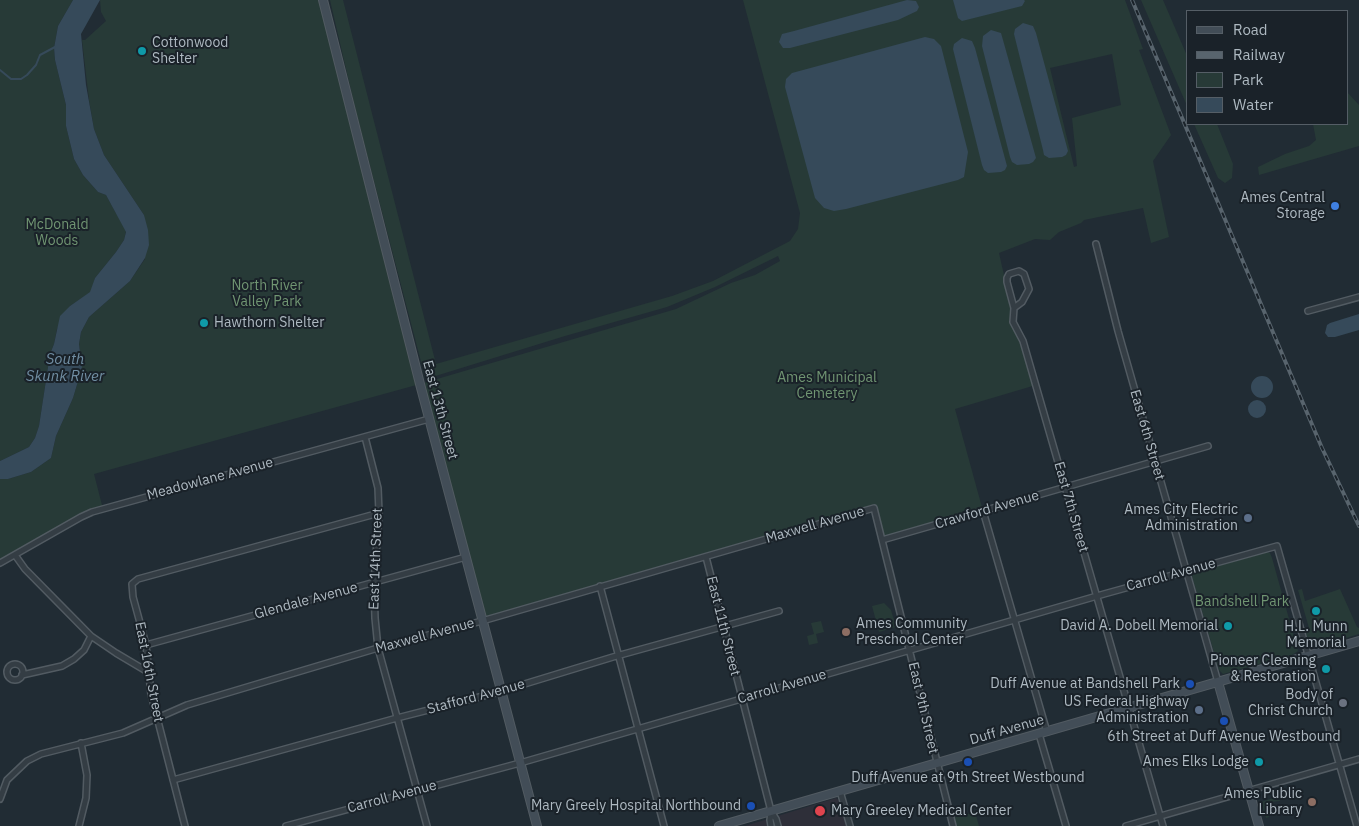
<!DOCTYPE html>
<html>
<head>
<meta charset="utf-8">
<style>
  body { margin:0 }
  #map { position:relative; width:1359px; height:826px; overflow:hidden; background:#212c34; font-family:"IBM Plex Sans",sans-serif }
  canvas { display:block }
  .legend { position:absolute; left:1186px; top:10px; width:162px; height:115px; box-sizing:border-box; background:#1a2229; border:1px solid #555e66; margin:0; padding:6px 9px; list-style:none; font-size:15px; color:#aeb9c1 }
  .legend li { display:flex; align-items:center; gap:10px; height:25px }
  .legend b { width:25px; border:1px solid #555e66 }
</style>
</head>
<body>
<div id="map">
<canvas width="1359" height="826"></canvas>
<ul class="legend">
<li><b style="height:6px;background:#424d57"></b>Road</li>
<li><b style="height:6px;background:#58646d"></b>Railway</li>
<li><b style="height:14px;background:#273a37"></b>Park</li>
<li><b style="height:14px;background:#364a5a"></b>Water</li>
</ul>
</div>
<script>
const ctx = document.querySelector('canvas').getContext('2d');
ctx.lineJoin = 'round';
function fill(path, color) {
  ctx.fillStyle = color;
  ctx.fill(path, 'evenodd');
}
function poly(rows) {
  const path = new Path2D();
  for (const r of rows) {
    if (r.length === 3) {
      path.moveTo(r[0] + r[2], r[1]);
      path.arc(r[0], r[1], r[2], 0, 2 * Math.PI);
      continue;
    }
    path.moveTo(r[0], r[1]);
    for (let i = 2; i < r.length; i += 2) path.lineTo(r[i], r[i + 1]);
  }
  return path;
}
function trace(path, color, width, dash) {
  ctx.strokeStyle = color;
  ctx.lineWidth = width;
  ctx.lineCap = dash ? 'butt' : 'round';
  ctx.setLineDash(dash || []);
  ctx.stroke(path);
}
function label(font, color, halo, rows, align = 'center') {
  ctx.font = font + ' "IBM Plex Sans",sans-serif';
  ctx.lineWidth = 4;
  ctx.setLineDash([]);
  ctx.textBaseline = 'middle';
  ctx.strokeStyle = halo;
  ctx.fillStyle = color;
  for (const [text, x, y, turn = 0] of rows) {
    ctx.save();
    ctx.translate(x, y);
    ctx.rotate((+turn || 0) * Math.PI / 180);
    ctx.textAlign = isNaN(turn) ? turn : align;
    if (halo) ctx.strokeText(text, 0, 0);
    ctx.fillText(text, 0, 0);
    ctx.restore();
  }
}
fill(poly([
  [836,798,841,802,847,826,745,826]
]), '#2e2f39');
fill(poly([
  [0,0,73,0,58,26,54,48,55,60,66,105,66,126,74,159,83,175,98,192,106,195,126,231,124,240,116,252,95,278,91,292,70,306,57,329,54,344,50,354,39,426,35,438,29,447,0,461],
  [100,0,323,0,420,384,676,309,731,283,755,275,780,261,778,256,715,287,667,307,565,336,429,378,425,377,356,112,330,0,343,0,436,364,672,296,713,281,790,241,798,229,800,213,743,0,1125,0,1143,49,1139,50,1171,135,1153,161,1169,237,1151,243,1143,208,1084,220,1081,223,1059,232,1050,240,1035,239,999,253,1013,315,1036,385,955,409,983,511,882,540,874,508,482,621,420,384,94,474,103,509,92,512,0,563,0,479,8,479,31,472,51,458,56,436,73,398,82,368,79,344,81,332,89,317,130,281,145,259,144,215,104,155,94,129,89,100,82,40,85,40,106,21,101,12],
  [1112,54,1121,105,1072,118,1077,166,1074,167,1050,68],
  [1141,0,1163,0,1188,58,1188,108],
  [1348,93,1359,105,1359,146,1259,175,1258,167,1285,154,1309,146,1316,140,1313,124,1348,124],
  [1194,124,1217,124,1233,164,1232,178,1225,183,1218,178],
  [1266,552,1270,553,1272,558,1298,651,1292,655,1223,674,1219,670,1192,576,1194,573],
  [1302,589,1305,601,1340,589,1357,627,1359,628,1359,634,1314,648,1310,646,1306,633,1309,628,1298,590],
  [884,603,891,610,896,627,879,632,872,606],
  [821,621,824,632,816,634,818,643,809,645,807,636,814,634,811,623],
  [1279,796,1280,801,1271,802,1271,804,1266,806,1269,817,1266,818,1261,802],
  [975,812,979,826,953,826,951,818]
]), '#273a37');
fill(poly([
  [73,0,100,0,81,34,86,85,94,129,104,155,144,215,148,230,149,245,145,258,130,281,89,317,81,332,79,344,82,368,73,398,56,436,51,458,31,472,8,479,0,479,0,461,29,447,35,438,39,426,50,354,54,344,60,316,70,306,90,292,95,278,116,252,124,240,126,232,106,195,98,192,83,175,74,159,66,126,66,105,55,60,54,48,58,26],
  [907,0,916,1,919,7,917,11,898,20,790,48,783,48,779,42,782,34,794,31],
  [953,0,1024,0,1025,1,1022,6,962,21,958,18],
  [1023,23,1033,26,1036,33,1068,151,1066,155,1062,157,1049,158,1044,155,1043,150,1014,34,1015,29],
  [991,30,1001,33,1003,40,1036,158,1033,162,1029,164,1017,165,1012,162,1010,157,982,46,983,36],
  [925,37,934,39,941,46,968,152,964,177,958,180,846,209,834,211,824,208,815,198,785,87,786,79,792,73],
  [962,38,972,41,975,48,1007,166,1005,170,1001,172,988,173,984,170,982,165,953,49,954,44],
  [1359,314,1359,330,1335,337,1328,337,1325,333,1327,325,1330,323],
  [1262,387,11],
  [1257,409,9]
]), '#364a5a');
trace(poly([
  [0,70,11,79,21,79,27,75,36,65,40,55,55,47]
]), '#364a5a', 2);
const minor = poly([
  [1096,244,1118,331,1218,682],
  [1014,308,1022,302,1029,289,1024,274,1019,271,1009,274,1007,278,1007,282,1014,308,1013,322,1023,341,1163,826],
  [1308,311,1359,297],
  [365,437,378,488,379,513,374,583,375,618,378,648,427,826],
  [983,511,1047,732],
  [882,540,1208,446],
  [15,555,25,569,91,636,116,653,148,672],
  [706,557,771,811,776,819,778,826],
  [0,563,81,517,92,512,429,419],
  [600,586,664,826],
  [146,645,466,557],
  [15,672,8],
  [22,675,62,666,74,659,84,650,91,636],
  [1039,734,1066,826],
  [173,780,397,718,495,693,613,657,779,611],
  [840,791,850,826],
  [0,799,7,780,27,761,41,754,123,733,187,705,378,648,482,621,874,508,953,826],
  [79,826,86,798,87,775,81,743],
  [185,826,151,694,146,645,133,597,132,584,138,579,379,513],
  [286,826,520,763,1104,594,1277,546,1357,826],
  [771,826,770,820,771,812],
  [1126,826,1359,759]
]);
const secondary = poly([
  [323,0,420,384,537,826],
  [1218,682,1259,826],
  [719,826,1359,641]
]);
trace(minor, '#525b62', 8);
trace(secondary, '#525b62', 10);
trace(minor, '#343d44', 5);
trace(secondary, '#424d57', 8);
const rail = poly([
  [1132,0,1322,448,1359,526]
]);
trace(rail, '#58646d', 4);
trace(rail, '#1a2229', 2, [5.5]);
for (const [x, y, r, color] of [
  [142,51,5,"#0f9aa8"],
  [1335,206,5,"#3f7fe0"],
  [204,323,5,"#0f9aa8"],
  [1248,518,5,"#5c6f8a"],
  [1316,611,5,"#0f9aa8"],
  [1228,626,5,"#0f9aa8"],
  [846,632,5,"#8d6e63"],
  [1326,669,5,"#0f9aa8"],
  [1190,684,5,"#1a4fb4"],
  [1343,703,5,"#6b7280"],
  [1199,710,5,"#5c6f8a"],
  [1224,721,5,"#1a4fb4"],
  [968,762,5,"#1a4fb4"],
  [1259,762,5,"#0f9aa8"],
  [1312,802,5,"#8d6e63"],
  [751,806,5,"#1a4fb4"],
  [820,811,6,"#e0444e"]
]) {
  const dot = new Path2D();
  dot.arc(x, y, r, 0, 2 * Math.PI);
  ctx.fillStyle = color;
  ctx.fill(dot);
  trace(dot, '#1a2229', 2);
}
label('14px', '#aeb9c1', '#1a2229', [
  ["Cottonwood",152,43,"left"],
  ["Shelter",152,59,"left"],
  ["Ames Central",1325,198],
  ["Storage",1325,214],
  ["Hawthorn Shelter",214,323,"left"],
  ["Ames City Electric",1238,510],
  ["Administration",1238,526],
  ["Ames Community",856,624,"left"],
  ["Preschool Center",856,640,"left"],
  ["David A. Dobell Memorial",1218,626],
  ["H.L. Munn",1316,627,"center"],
  ["Memorial",1316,643,"center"],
  ["Pioneer Cleaning",1316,661],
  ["& Restoration",1316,677],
  ["Duff Avenue at Bandshell Park",1180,684],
  ["Body of",1333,695],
  ["Christ Church",1333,711],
  ["US Federal Highway",1189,702],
  ["Administration",1189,718],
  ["6th Street at Duff Avenue Westbound",1224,737,"center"],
  ["Ames Elks Lodge",1249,762],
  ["Duff Avenue at 9th Street Westbound",968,778,"center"],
  ["Ames Public",1302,794],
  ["Library",1302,810],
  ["Mary Greely Hospital Northbound",741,806],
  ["Mary Greeley Medical Center",831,811,"left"]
], 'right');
label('14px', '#709572', '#1a2229', [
  ["McDonald",57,225],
  ["Woods",57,241],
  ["North River",267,286],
  ["Valley Park",267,302],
  ["Ames Municipal",827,378],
  ["Cemetery",827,394],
  ["Bandshell Park",1242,602]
]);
label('14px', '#aeb9c1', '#1a2229', [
  ["East 13th Street",440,410,75],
  ["East 6th Street",1147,435,74],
  ["Meadowlane Avenue",210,479,-15],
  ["East 7th Street",1071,507,74],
  ["Crawford Avenue",987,510,-16],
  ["Maxwell Avenue",815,525,-16],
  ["East 14th Street",376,559,-88],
  ["Carroll Avenue",1171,575,-15],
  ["Glendale Avenue",306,601,-15],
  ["East 11th Street",723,626,76],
  ["Maxwell Avenue",425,636,-15],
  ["East 16th Street",149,672,79],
  ["Carroll Avenue",782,687,-16],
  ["Stafford Avenue",476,697,-15],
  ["East 9th Street",923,708,77],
  ["Duff Avenue",1007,730,-16],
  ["Carroll Avenue",392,797,-15]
]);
label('italic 15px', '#718ea3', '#1a2229', [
  ["South",65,360],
  ["Skunk River",65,377]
]);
</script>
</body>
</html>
